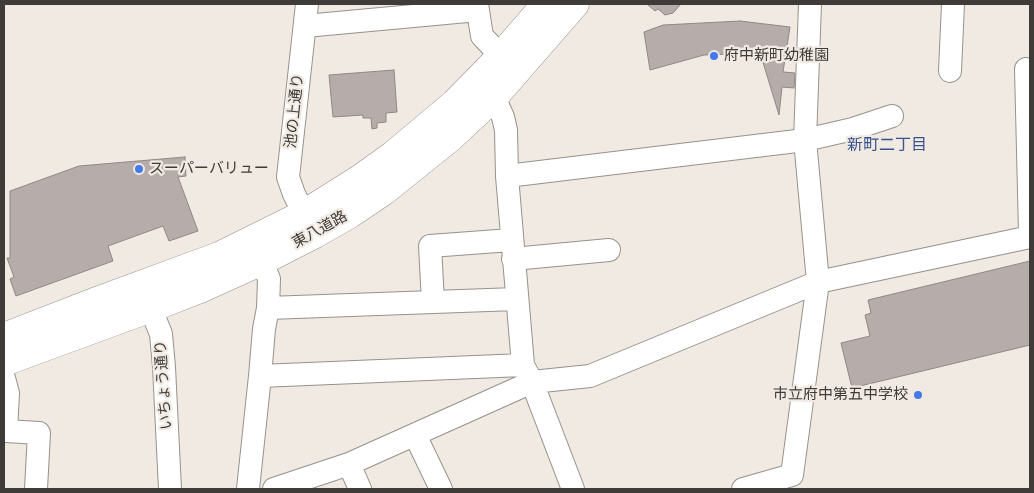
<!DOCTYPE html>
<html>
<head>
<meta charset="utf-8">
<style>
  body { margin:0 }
  #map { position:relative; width:1034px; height:493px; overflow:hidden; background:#f0eae3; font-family:"Archivo Narrow",sans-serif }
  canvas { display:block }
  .frame { position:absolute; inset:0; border:5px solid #3e3b39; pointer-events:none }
</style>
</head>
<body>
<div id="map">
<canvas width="1034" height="493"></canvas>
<div class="frame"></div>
</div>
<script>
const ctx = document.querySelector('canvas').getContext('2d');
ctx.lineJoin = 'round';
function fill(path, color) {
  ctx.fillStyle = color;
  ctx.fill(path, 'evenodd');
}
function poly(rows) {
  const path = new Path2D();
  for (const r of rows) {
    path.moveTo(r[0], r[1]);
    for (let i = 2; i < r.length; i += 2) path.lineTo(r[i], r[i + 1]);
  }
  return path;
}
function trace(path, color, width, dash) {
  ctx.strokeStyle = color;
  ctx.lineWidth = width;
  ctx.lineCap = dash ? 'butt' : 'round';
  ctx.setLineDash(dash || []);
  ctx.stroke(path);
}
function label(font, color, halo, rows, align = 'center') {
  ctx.font = font + ' "Archivo Narrow","Noto Sans JP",sans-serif';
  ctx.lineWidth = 4.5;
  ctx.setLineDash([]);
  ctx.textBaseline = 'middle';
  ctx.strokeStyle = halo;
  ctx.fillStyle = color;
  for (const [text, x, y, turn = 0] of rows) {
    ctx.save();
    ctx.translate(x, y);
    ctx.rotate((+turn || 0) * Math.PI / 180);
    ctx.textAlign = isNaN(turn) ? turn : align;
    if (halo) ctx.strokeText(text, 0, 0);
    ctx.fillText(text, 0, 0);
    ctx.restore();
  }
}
const building = poly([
  [647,4,681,4,673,13,665,15,658,9,655,11,647,4],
  [740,21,790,27,783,72,795,73,794,88,782,87,779,115,762,59,730,54,704,55,650,70,644,32,663,25,740,21],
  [394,70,397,112,386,113,386,122,377,123,377,128,372,129,371,118,363,118,363,115,333,117,329,75,394,70],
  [185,157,186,176,178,177,198,231,169,241,163,226,108,246,113,261,16,296,10,279,14,277,7,258,10,258,10,191,79,166,185,157],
  [1030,261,1030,345,852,388,841,343,870,336,865,315,871,313,868,300,1030,261]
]);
fill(building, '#b6acaa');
trace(building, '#908784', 1);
const minor = poly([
  [477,4,482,36,501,56],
  [305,26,478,10],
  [1026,69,1030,233],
  [950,71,953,4],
  [494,97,503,117,506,130,507,176,523,365,532,382,573,489],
  [507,176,805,140,853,129,892,116],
  [304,214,294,194,288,177,307,4],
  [513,259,609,250],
  [144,292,161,334,164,367,170,489],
  [433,302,430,246,511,240],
  [268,308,516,299],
  [260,376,523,365],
  [4,378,8,393,6,431,39,433,36,489],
  [415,435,441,489],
  [349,464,360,489],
  [248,489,260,376,264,329,268,308,269,279,262,261],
  [274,489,349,464,532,382,590,376,818,282,1030,237],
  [743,489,792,475,818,282,805,140,810,4]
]);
const major = poly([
  [4,337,94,302,219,256,304,214,361,178,393,155,455,103,501,56,546,4],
  [4,362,151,308,200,289,262,261,315,234,350,214,384,191,450,138,494,97,575,4]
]);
trace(minor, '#97918b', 24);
trace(major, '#97918b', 29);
trace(minor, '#fff', 22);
trace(major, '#fff', 28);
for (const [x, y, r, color] of [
  [714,56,5,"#4579ea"],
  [139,169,5,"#4579ea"],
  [918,395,5,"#4579ea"]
]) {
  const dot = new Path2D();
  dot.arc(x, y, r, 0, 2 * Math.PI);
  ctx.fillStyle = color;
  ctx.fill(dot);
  trace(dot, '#f0eae3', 2);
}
label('15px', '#3e3b39', '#f0eae3', [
  ["府中新町幼稚園",724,56],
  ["スーパーバリュー",149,169],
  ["市立府中第五中学校",908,395,"right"]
], 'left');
label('15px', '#3e3b39', '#f0eae3', [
  ["池の上通り",295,111,-84],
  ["東八道路",320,230,-29],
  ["いちょう通り",164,385,-94]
]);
label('16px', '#38538d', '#f0eae3', [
  ["新町二丁目",887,146]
]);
</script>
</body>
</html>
